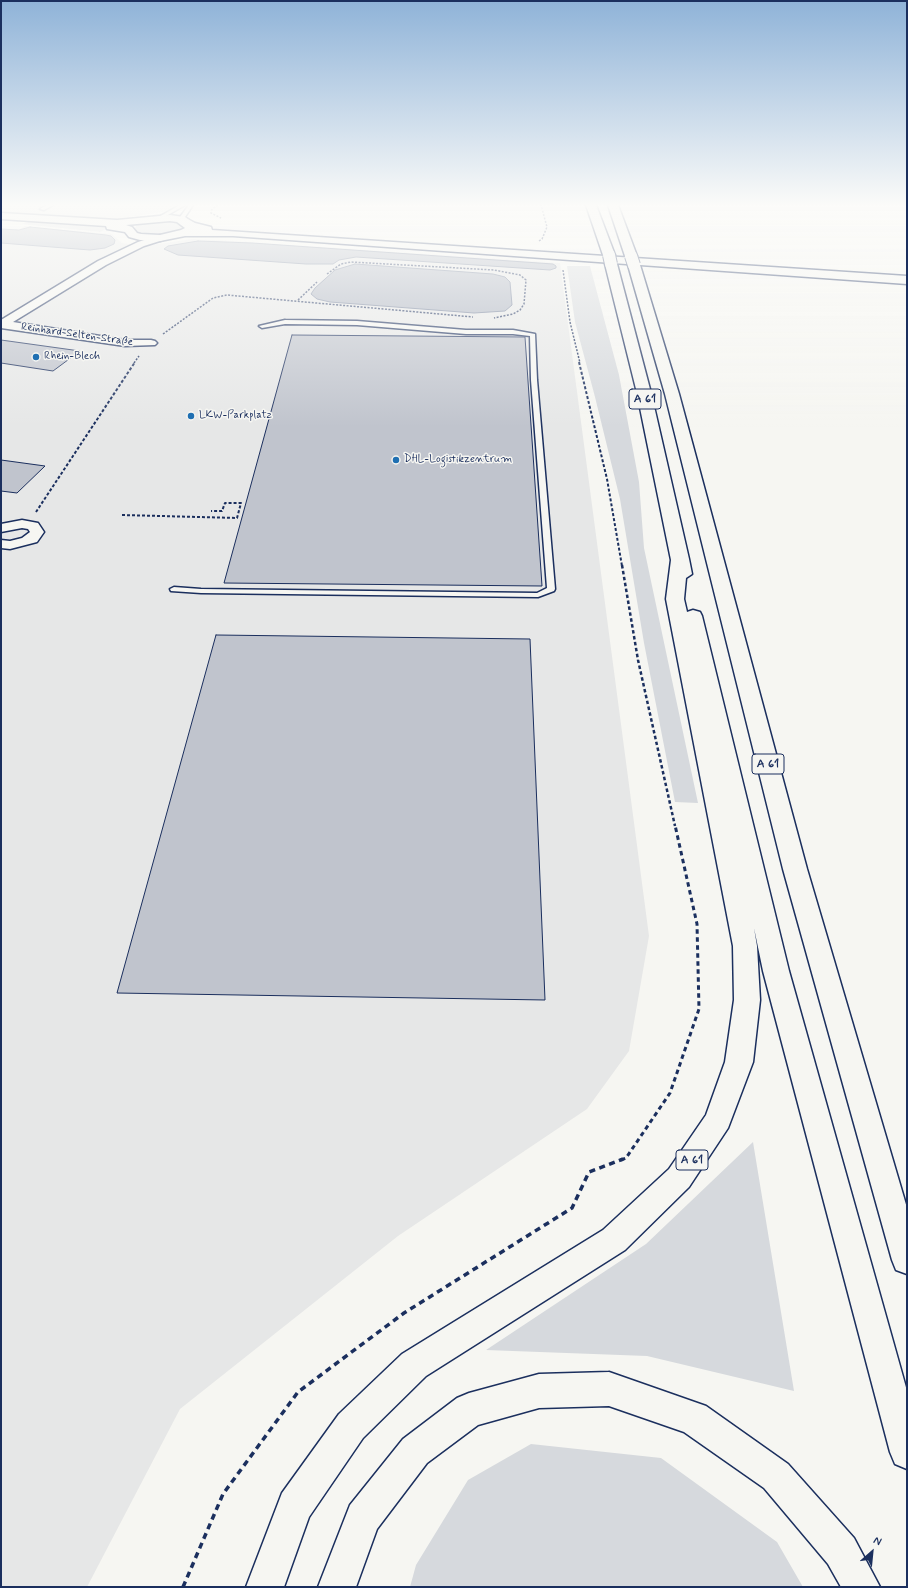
<!DOCTYPE html>
<html>
<head>
<meta charset="utf-8">
<style>
  body { margin:0 }
  #map { position:relative; width:908px; height:1588px; overflow:hidden; background:#f6f6f2; font-family:Mynerve,sans-serif }
  canvas { display:block }
  .frame { position:absolute; inset:0; border:2px solid #1b2f5e; pointer-events:none }
  .north { position:absolute; left:852px; top:1532px; width:40px; height:40px; -webkit-text-stroke:3px #f6f6f2; paint-order:stroke; rotate:27deg; font-size:11px; font-weight:700; line-height:16px; text-align:center; color:#1b2f5e }
  .north::after { content:''; display:block; margin:auto; width:14px; height:18px; background:#1b2f5e; clip-path:polygon(50% 0,100% 100%,50% 72%,0 100%) }
</style>
</head>
<body>
<div id="map">
<canvas width="908" height="1588"></canvas>
<div class="frame"></div>
<div class="north">N</div>
</div>
<script>
const ctx = document.querySelector('canvas').getContext('2d');
ctx.lineJoin = 'round';
function fill(path, color) {
  ctx.fillStyle = color;
  ctx.fill(path, 'evenodd');
}
function poly(rows) {
  const path = new Path2D();
  for (const r of rows) {
    path.moveTo(r[0], r[1]);
    for (let i = 2; i < r.length; i += 2) path.lineTo(r[i], r[i + 1]);
  }
  return path;
}
function trace(path, color, width, dash) {
  ctx.strokeStyle = color;
  ctx.lineWidth = width;
  ctx.lineCap = dash ? 'butt' : 'round';
  ctx.setLineDash(dash || []);
  ctx.stroke(path);
}
function label(font, color, halo, rows, align = 'center') {
  ctx.font = font + ' Mynerve,sans-serif';
  ctx.lineWidth = 3;
  ctx.setLineDash([]);
  ctx.textBaseline = 'middle';
  ctx.strokeStyle = halo;
  ctx.fillStyle = color;
  for (const [text, x, y, turn = 0] of rows) {
    ctx.save();
    ctx.translate(x, y);
    ctx.rotate((+turn || 0) * Math.PI / 180);
    ctx.textAlign = isNaN(turn) ? turn : align;
    if (halo) ctx.strokeText(text, 0, 0);
    ctx.fillText(text, 0, 0);
    ctx.restore();
  }
}
fill(poly([
  [1,205,180,205,172,210,117,219,1,213],
  [24,226,112,234,122,243,143,246,193,239,233,241,560,263,649,936,629,1051,587,1109,398,1236,180,1409,87,1587,1,1587,1,228,19,230]
]), '#e6e7e7');
fill(poly([
  [175,220,186,228,164,236,137,234,134,230,136,226,143,222],
  [28,222,74,225,109,228,100,232,21,224],
  [567,266,590,266,619,375,639,482,644,548,698,803,675,802,644,643,620,499,595,397,575,322],
  [753,1142,794,1391,647,1356,486,1350,646,1244],
  [531,1444,661,1458,777,1542,803,1587,410,1587,416,1565,468,1480]
]), '#d6d9dd');
const water = poly([
  [30,227,106,235,111,236,115,240,114,244,105,248,90,250,1,243,1,229,19,230,30,227],
  [198,241,252,243,553,264,556,266,556,268,550,270,356,257,339,260,333,264,306,264,178,255,164,249,168,246,198,241],
  [355,264,493,274,505,277,510,282,512,305,505,311,474,313,330,302,317,299,311,294,315,288,335,270,355,264]
]);
fill(water, '#abb2c0');
trace(water, '#717e99', 1);
const building = poly([
  [292,335,525,337,542,586,224,583,292,335],
  [1,340,80,351,53,371,1,363,1,340],
  [1,460,45,466,17,493,1,491,1,460],
  [216,635,530,639,545,1000,117,993,216,635]
]);
fill(building, '#c0c4cd');
trace(building, '#1b2f5e', 1);
const service = poly([
  [47,205,53,205,44,210,40,209,47,205],
  [180,205,185,205,161,219,157,218,180,205],
  [189,205,193,205,185,217,190,221,187,223,180,217,189,205],
  [285,320,357,321,466,330,513,330,535,334,537,380,555,589,554,591,538,597,201,593,171,591,170,589,174,587,201,589,537,593,547,588,531,380,530,336,513,334,466,334,357,325,285,324,262,328,259,326,285,320]
]);
const minor = poly([
  [160,235,163,236,165,238,163,240,144,246,106,265,13,322,125,340,151,340,155,341,157,343,155,345,125,346,1,328,1,320,98,261,138,242,160,235],
  [22,520,38,523,44,532,37,542,10,549,1,548,1,540,10,541,22,538,30,532,28,529,22,528,1,532,1,524,22,520]
]);
const secondary = poly([
  [1,213,117,220,170,215,184,217,195,223,211,227,212,230,907,276,907,284,233,236,185,236,160,241,140,240,129,237,125,232,107,229,106,226,1,219,1,213],
  [170,221,177,222,185,228,181,230,160,235,141,234,137,233,132,227,126,225,170,221]
]);
const motorway = poly([
  [586,205,596,205,615,255,613,257,609,258,603,255,586,205],
  [608,205,618,205,637,256,635,258,631,260,625,256,608,205],
  [611,260,617,264,651,393,689,559,692,574,686,578,684,599,687,612,693,610,700,612,702,616,789,971,907,1391,907,1469,895,1464,890,1452,763,971,754,928,757,946,760,1000,753,1062,728,1128,689,1187,625,1250,426,1376,363,1438,309,1517,284,1587,246,1587,282,1493,339,1414,402,1354,603,1230,669,1169,706,1115,725,1062,734,1000,733,946,666,599,671,560,637,393,605,264,611,260],
  [634,261,640,265,679,394,807,869,907,1208,907,1274,896,1270,892,1260,783,869,665,394,628,265,634,261],
  [609,1372,706,1406,788,1464,854,1538,880,1587,841,1587,828,1564,764,1488,684,1432,609,1406,539,1408,478,1425,427,1463,377,1529,356,1587,318,1587,350,1505,403,1439,457,1398,469,1393,539,1374,609,1372]
]);
trace(service, '#1b2f5e', 3);
trace(minor, '#1b2f5e', 3);
trace(secondary, '#1b2f5e', 3);
trace(motorway, '#1b2f5e', 3);
trace(poly([
  [218,205,212,209,211,213,221,218],
  [539,241,542,239,547,227,541,205],
  [563,270,570,322,580,363],
  [327,274,341,264,351,262,494,270,520,275,526,280,524,304,520,310,513,314,494,318],
  [298,300,317,282],
  [163,334,213,298,227,295,473,317],
  [134,363,139,356]
]), '#1b2f5e', 1.5, [2, 1.5]);
trace(poly([
  [579,362,607,479,622,566],
  [36,512,135,362],
  [122,515,237,518,241,503,225,503,222,511,211,511]
]), '#1b2f5e', 2, [3, 2]);
trace(poly([
  [622,565,638,660,675,826]
]), '#1b2f5e', 2.5, [3.5, 2.5]);
trace(poly([
  [621,1160,626,1158,670,1093,699,1009,697,924,675,825]
]), '#1b2f5e', 3, [4.5, 3.5]);
trace(poly([
  [183,1587,223,1494,298,1392,404,1313,572,1208,589,1172,623,1159]
]), '#1b2f5e', 3.5, [6, 4.5]);
fill(service, '#f6f6f2');
fill(minor, '#f6f6f2');
fill(secondary, '#f6f6f2');
fill(motorway, '#f6f6f2');
const motorwayBridge = poly([
  [609,255,611,264],
  [631,256,634,265]
]);
trace(motorwayBridge, '#1b2f5e', 14, []);
trace(motorwayBridge, '#f6f6f2', 12);
const sky = ctx.createLinearGradient(0, 0, 0, 427);
sky.addColorStop(0, '#8fb3d8');
sky.addColorStop(0.48, '#fbfbf9');
sky.addColorStop(1, '#fbfbf900');
ctx.fillStyle = sky;
ctx.fillRect(0, 0, 908, 427);
for (const [x, y, r, color] of [
  [36,357,4,"#1f6fb2"],
  [191,416,4,"#1f6fb2"],
  [396,460,4,"#1f6fb2"]
]) {
  const dot = new Path2D();
  dot.arc(x, y, r, 0, 2 * Math.PI);
  ctx.fillStyle = color;
  ctx.fill(dot);
  trace(dot, '#f6f6f2', 1.5);
}
label('11px', '#1b2f5e', '#f6f6f2', [
  ["Reinhard-Selten-Straße",77,335,8]
]);
label('11px', '#1b2f5e', '#f6f6f2', [
  ["Rhein-Blech",44,357],
  ["LKW-Parkplatz",199,416],
  ["DHL-Logistikzentrum",404,460]
], 'left');
for (const [x, y, w] of [
  [645,399,32],
  [768,764,32],
  [692,1160,32]
]) {
  const box = new Path2D();
  box.roundRect(x - w / 2, y - 10, w, 20, 3);
  ctx.fillStyle = '#f6f6f2';
  ctx.fill(box);
  trace(box, '#1b2f5e', 1);
}
label('bold 12px', '#1b2f5e', null, [
  ["A 61",645,399],
  ["A 61",768,764],
  ["A 61",692,1160]
]);
</script>
</body>
</html>
